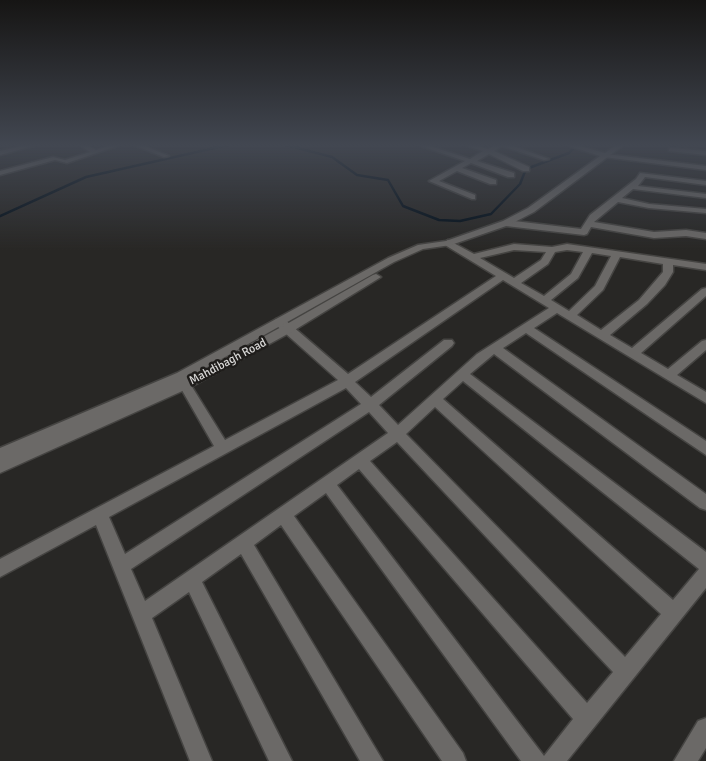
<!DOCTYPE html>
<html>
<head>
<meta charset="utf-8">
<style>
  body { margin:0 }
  canvas { display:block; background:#282725 }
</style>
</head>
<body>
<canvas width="706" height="761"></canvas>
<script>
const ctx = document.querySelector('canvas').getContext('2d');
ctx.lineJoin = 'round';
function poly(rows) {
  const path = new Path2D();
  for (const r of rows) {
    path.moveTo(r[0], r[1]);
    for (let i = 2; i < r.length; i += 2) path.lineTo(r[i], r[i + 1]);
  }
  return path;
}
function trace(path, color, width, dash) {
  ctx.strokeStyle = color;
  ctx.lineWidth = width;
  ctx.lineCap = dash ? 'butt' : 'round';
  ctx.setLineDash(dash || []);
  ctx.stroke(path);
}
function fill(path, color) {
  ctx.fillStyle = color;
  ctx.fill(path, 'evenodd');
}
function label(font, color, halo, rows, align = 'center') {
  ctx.font = font + ' Signika,sans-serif';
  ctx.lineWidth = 5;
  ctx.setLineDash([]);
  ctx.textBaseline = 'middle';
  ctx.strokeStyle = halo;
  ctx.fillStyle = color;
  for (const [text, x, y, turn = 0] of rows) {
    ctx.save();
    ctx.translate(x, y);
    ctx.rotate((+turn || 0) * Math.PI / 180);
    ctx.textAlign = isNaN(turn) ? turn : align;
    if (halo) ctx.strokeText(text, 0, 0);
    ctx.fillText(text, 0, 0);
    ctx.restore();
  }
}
trace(poly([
  [282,144,332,157,357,175,388,180,403,206,439,220,460,221,491,214,520,184,526,169,569,153,578,144],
  [0,216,86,177,232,144]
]), '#010e19', 2.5);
const minor = poly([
  [30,144,40,144,0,155,0,151,30,144],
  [78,144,85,144,96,150,114,144,123,144,67,163,55,160,0,175,0,171,53,157,65,160,90,152,78,144],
  [131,144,140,144,169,156,164,157,131,144],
  [415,144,424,144,470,159,483,151,461,144,471,144,488,149,497,144,508,144,549,159,544,160,502,146,494,151,529,167,529,171,523,171,489,154,477,161,514,173,514,177,508,177,471,163,462,168,496,180,496,184,490,184,457,171,439,181,475,195,475,199,472,199,429,181,465,161,415,144],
  [671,148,706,151,706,155,669,151,669,149,671,148],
  [606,154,706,166,706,170,604,157,603,156,606,154],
  [640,173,706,181,706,185,645,177,638,186,706,194,706,198,633,189,622,198,649,204,706,209,706,213,649,208,618,202,594,222,654,232,686,230,706,233,706,239,686,236,654,238,591,227,587,234,584,235,506,226,502,223,506,220,581,229,590,215,636,179,640,173],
  [448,240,474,254,514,244,552,247,567,244,706,264,706,270,673,265,673,272,665,285,647,304,610,335,632,348,702,289,706,288,706,296,641,353,668,369,702,341,706,340,706,350,677,375,706,392,706,403,557,313,534,328,706,441,706,455,526,333,503,348,706,494,706,510,700,508,494,354,470,374,706,552,706,588,567,761,521,761,326,493,294,516,463,753,466,761,442,761,281,525,254,545,383,761,360,761,241,554,202,582,292,761,269,761,189,592,152,618,212,761,190,761,96,525,0,577,0,559,214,446,179,385,181,382,189,382,225,440,338,380,276,325,274,322,276,319,284,319,348,374,496,276,445,245,444,243,448,240],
  [514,250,546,252,541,260,514,278,480,258,514,250],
  [567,250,583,252,571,274,544,296,521,283,548,264,555,252,567,250],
  [592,253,611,256,595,286,569,311,551,300,578,278,592,253],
  [620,257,663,264,663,272,639,300,601,330,577,315,603,290,620,257],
  [503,280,549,308,477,354,398,425,379,405,452,346,454,343,452,340,444,340,371,397,355,382,503,280],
  [463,381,699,569,673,600,443,399,463,381],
  [346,388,361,404,125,554,109,517,346,388],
  [435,407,661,614,625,657,406,434,435,407],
  [369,412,388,433,145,601,131,569,369,412],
  [397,442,613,672,587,703,370,461,397,442],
  [359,469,573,719,544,756,337,485,359,469],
  [706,718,706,748,698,761,674,761,698,721,706,718]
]);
const tertiary = poly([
  [563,144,572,144,605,153,618,144,625,144,534,212,509,225,451,245,423,249,394,262,193,375,285,325,373,275,376,274,381,277,293,331,189,388,0,473,0,448,177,373,388,258,418,245,446,241,503,221,528,208,600,156,563,144]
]);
trace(minor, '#454442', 3);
trace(tertiary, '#454442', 3);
fill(minor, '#6b6967');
fill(tertiary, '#6b6967');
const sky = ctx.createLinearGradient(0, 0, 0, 250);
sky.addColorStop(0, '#161514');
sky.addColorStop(0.58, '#424751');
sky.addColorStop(1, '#42475100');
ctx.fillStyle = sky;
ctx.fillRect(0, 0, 706, 250);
label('12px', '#d9d8d7', '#1f1d1b', [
  ["Mahdibagh Road",228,362,-28]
]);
</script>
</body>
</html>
